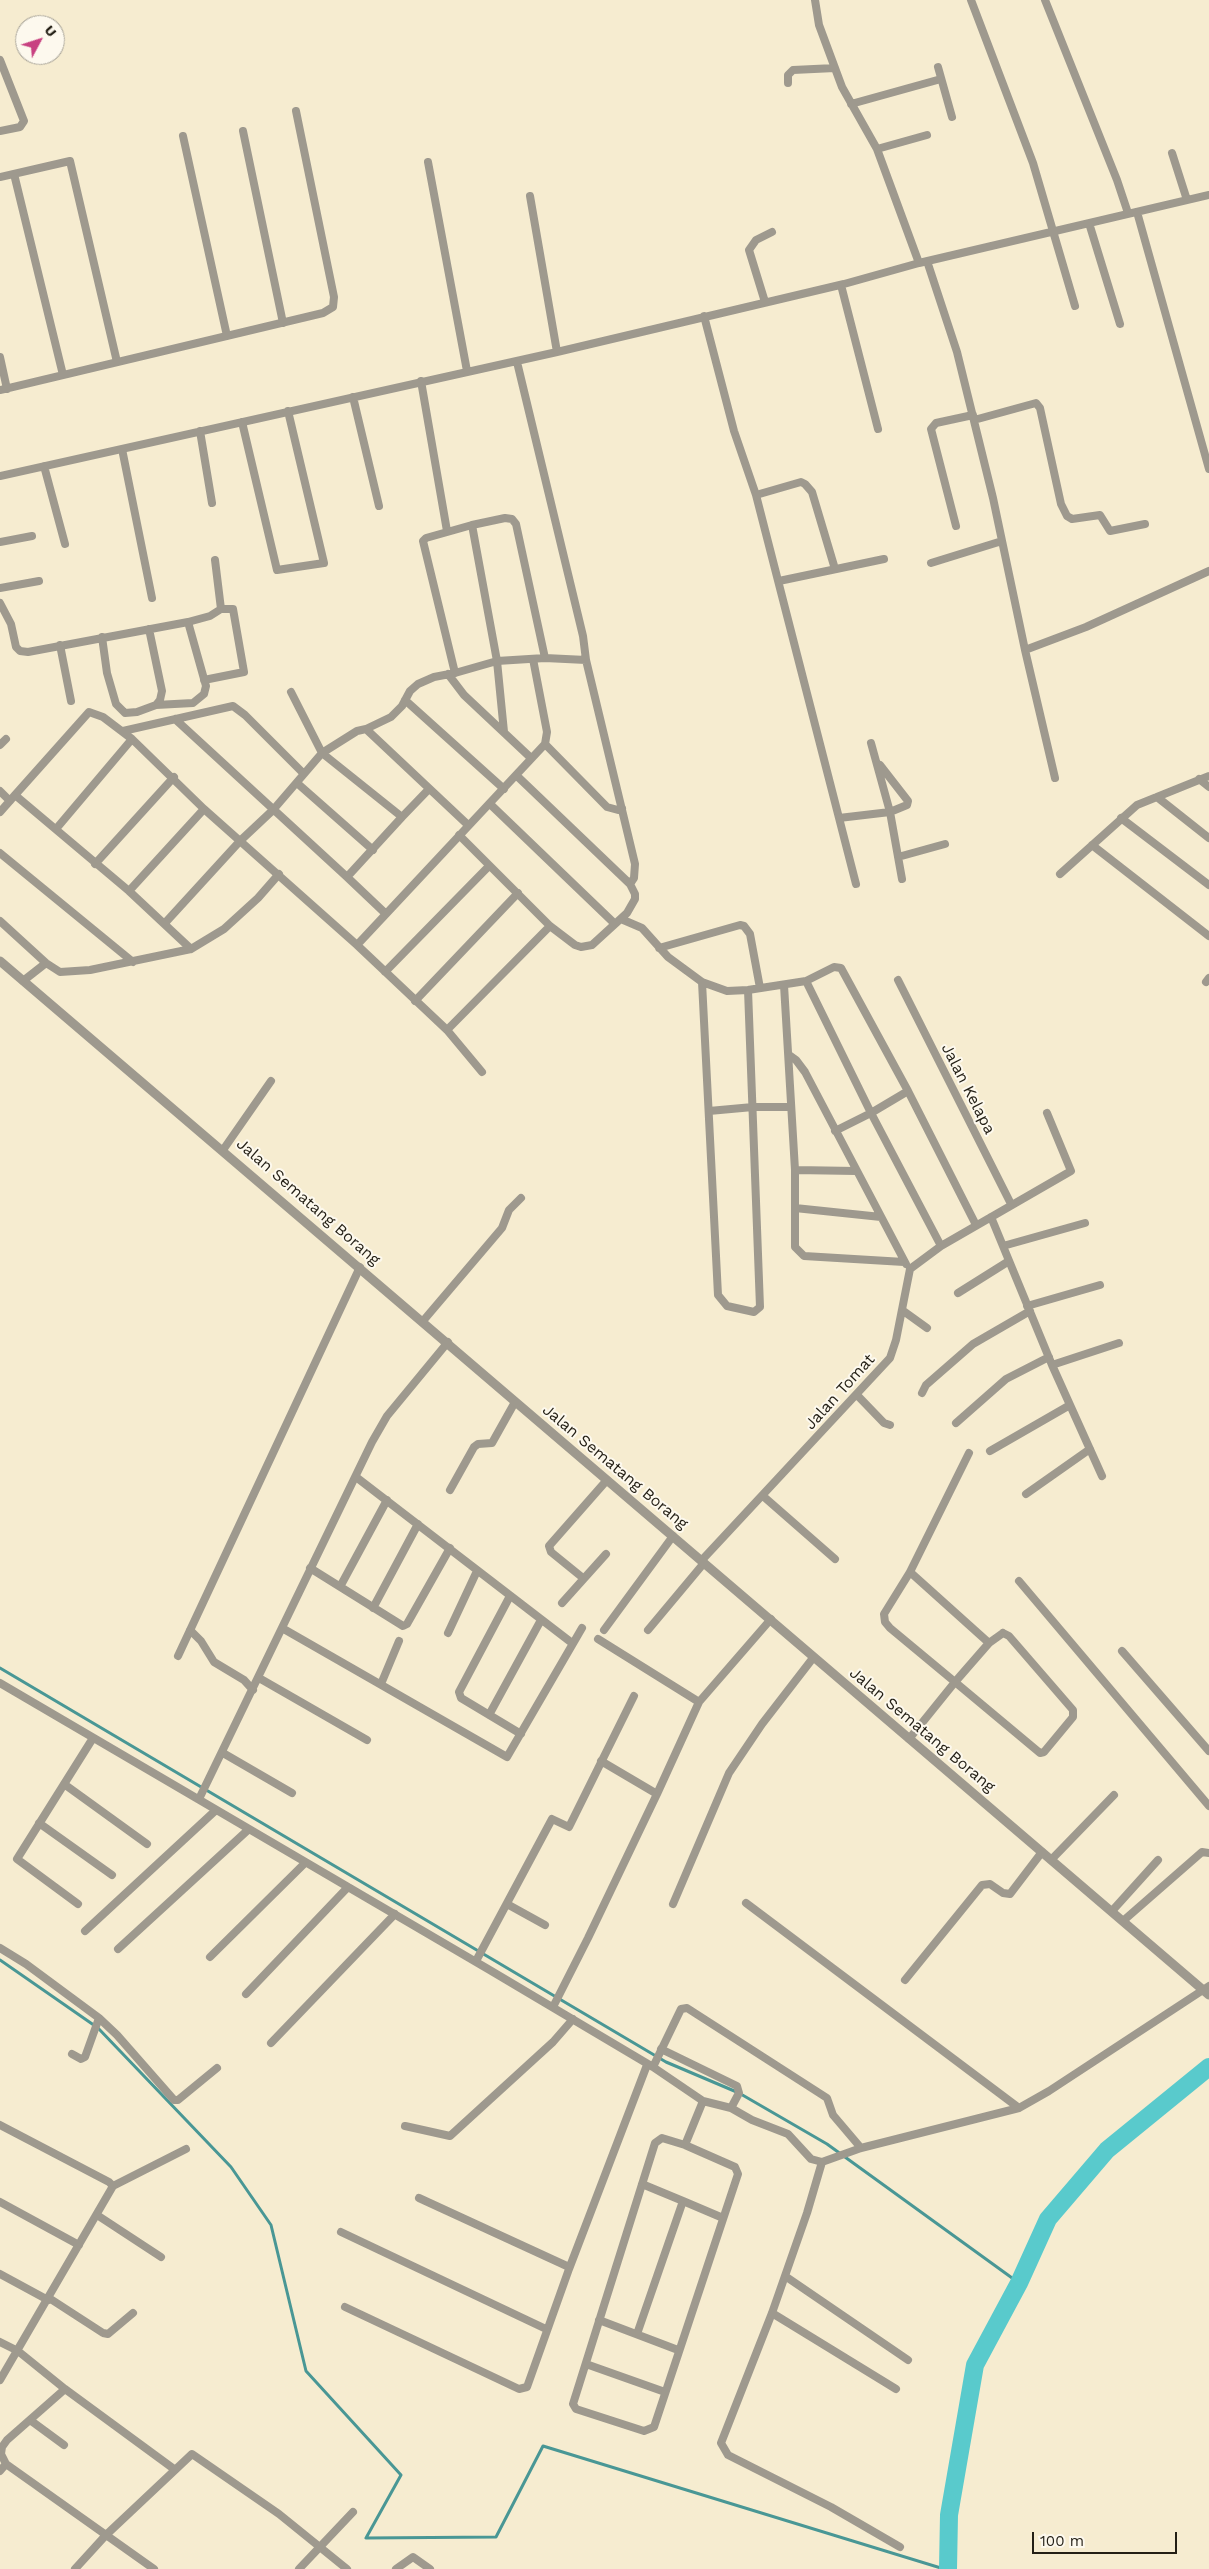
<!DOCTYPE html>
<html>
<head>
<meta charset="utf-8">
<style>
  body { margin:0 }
  #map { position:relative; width:1209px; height:2569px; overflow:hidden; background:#f6ecd0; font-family:"Work Sans",sans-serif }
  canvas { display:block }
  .north { position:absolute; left:15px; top:15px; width:50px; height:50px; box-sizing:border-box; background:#fdf9ee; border:1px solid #a6a297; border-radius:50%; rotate:50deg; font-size:14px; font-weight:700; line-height:20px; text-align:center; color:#231f15 }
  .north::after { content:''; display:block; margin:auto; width:18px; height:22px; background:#c84281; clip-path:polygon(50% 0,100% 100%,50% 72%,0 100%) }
  .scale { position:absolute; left:1032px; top:2532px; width:145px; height:22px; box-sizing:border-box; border:2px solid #231f15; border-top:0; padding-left:6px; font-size:15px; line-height:18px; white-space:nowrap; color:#231f15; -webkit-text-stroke:4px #fdf9ee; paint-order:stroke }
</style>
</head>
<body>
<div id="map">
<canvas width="1209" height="2569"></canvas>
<div class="north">U</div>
<div class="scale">100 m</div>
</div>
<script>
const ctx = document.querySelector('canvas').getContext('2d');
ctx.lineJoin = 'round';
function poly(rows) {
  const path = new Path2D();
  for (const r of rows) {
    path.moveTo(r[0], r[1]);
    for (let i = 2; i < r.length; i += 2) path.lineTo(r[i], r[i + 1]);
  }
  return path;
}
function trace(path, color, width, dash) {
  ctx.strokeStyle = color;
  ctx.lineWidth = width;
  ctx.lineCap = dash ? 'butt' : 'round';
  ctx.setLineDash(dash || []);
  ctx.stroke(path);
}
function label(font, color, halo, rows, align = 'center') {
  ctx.font = font + ' "Work Sans",sans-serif';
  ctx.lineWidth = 4;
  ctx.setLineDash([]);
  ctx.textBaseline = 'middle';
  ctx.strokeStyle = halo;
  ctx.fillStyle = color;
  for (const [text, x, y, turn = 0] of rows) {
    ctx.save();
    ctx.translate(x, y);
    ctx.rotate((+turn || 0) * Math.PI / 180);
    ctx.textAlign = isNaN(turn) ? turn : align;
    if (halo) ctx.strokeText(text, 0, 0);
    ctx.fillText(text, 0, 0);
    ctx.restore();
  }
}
trace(poly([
  [0,1668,666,2062,739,2093,827,2144,1019,2283],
  [0,1960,98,2028,231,2167,271,2225,306,2371,401,2475,366,2538,496,2537,543,2446,944,2569]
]), '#499795', 3);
trace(poly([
  [948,2569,949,2515,975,2365,1019,2283,1048,2219,1107,2150,1209,2067]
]), '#59cacc', 18);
trace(poly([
  [815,0,819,25,842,87,877,149,919,263],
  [971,0,1033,163,1075,306],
  [1045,0,1117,180,1128,213],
  [0,60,24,121,20,127,0,131],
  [938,67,952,117],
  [788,83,788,75,793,70,835,68],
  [851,104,941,79],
  [243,131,283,323],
  [183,136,227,336],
  [877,149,927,135],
  [1172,153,1187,200],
  [428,162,467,371],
  [14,174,63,375],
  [0,177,70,161,117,362],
  [530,196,557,352],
  [1137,212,1209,469],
  [1089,223,1120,324],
  [927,261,957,352,993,498,1025,650,1055,778],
  [841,285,878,429],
  [765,302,749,250,756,240,772,232],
  [704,316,734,431,756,495,856,884],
  [0,357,7,389],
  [421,381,447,531],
  [0,390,323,313,333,307,334,297,296,111],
  [353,397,379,506],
  [974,420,1036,403,1040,408,1061,504,1067,516,1072,519,1100,515,1110,531,1145,524],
  [242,422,277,570,324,563,288,411],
  [200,431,212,503],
  [122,449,152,598],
  [44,466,65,544],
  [0,476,557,352,844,284,919,263,1209,195],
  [756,495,801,482,805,484,812,492,835,569],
  [472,525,505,518,512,519,516,524,545,658],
  [956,526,931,429,936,423,973,415],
  [0,542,32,536],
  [931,563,1002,541],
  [779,581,884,559],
  [0,588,39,581],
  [0,603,11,624,16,647,20,651,28,652,188,622,210,616,221,609,215,560],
  [102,637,107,673,116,704,125,713,137,712,156,705,160,700,162,691,149,629],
  [60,645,71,701],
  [1025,650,1086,627,1209,571],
  [448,674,464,695,531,758],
  [204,680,244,672,233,609,221,609],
  [405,700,504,789],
  [156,705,193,703,204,694,206,686,188,622],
  [175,719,347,877,402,817,322,753,291,692],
  [366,729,391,717,402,706,410,691,418,684,434,677,455,673,497,661,472,525,426,538,423,541,455,673],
  [123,731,233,706,245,715,303,773],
  [504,732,497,661,545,658,586,660,583,636,517,362],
  [871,743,890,812,902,879],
  [545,744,607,807,618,810,622,808],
  [0,745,6,739],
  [516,775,630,884,634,878,635,864,586,660],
  [1199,779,1209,787],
  [297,783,373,850],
  [0,791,10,801],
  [15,795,89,712,103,717,132,739,204,809,357,945,545,744,547,732,533,659],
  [1157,797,1209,838],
  [490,804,615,924,627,913,635,899,635,894,630,884],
  [0,812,15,795,129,891,191,949],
  [402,817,428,790],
  [839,818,890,812,907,805,908,801,880,765],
  [1121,818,1209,885],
  [56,829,132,739],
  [459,835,550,926,575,945,581,947,592,945,615,924],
  [1092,845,1209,936],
  [0,853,133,962],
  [898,857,945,844],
  [95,864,174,777],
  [1060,874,1137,805,1209,776],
  [347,877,386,914],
  [129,891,204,809],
  [621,919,642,928,668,957,702,982,727,991,748,990,806,981,834,967,841,968,908,1091,976,1225],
  [0,921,46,963,60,972,90,970,191,949,224,929,258,898,279,874],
  [165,923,240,841,273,810,322,753,357,731,366,729,468,825],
  [357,945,447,1030,550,926],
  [659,948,740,925,744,926,750,934,760,988],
  [385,972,489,866],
  [898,980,1011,1204],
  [23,981,46,963],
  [806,981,871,1113,941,1246],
  [702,982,718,1295,727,1306,754,1312,760,1307,748,990],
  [1206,982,1209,978],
  [784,985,795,1170,795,1247,804,1256,904,1262],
  [415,1001,518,893],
  [447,1030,482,1072],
  [789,1055,796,1060,805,1072,906,1264],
  [709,1111,753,1107,791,1107],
  [835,1131,871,1113,908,1091],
  [223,1150,271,1081],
  [795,1170,856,1171],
  [795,1208,881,1217],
  [991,1217,1052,1365,1102,1476],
  [1003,1246,1085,1223],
  [958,1293,1009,1261],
  [1027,1306,1100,1285],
  [902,1310,927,1328],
  [423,1321,502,1228,509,1210,521,1198],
  [1052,1365,1119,1343],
  [922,1393,926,1385,973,1344,1030,1311],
  [857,1395,884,1423,890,1425],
  [956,1423,1006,1379,1049,1357],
  [990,1451,1070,1405],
  [356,1477,572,1643],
  [450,1490,474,1447,478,1444,492,1443,515,1402],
  [1026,1494,1090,1449],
  [763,1496,835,1559],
  [702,1560,890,1358,896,1340,910,1269,941,1246,1071,1171,1047,1113],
  [310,1568,403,1626,407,1624,450,1548],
  [910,1572,989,1643],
  [583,1578,551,1552,549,1546,607,1480],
  [1019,1581,1209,1806],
  [341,1585,387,1500],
  [510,1596,459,1692,461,1698,521,1734],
  [562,1603,606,1554],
  [373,1608,418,1524],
  [282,1628,507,1757,582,1628],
  [190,1630,201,1641,214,1662,244,1680,253,1690],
  [604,1630,673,1536],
  [648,1630,704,1563],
  [448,1633,477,1571],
  [1003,1633,1009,1636,1073,1710,1073,1717,1044,1752,1040,1753,955,1682,989,1643,1003,1633],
  [598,1639,699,1702],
  [1122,1651,1209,1751],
  [178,1656,360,1267],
  [259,1678,367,1740],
  [0,1683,488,1969,653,2067,703,2101,731,2108,752,2120,788,2134,811,2159,822,2162,807,2213,772,2313,721,2443,728,2455,831,2507,900,2547],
  [381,1684,399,1641],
  [489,1715,541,1620],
  [909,1739,955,1682,890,1628,885,1622,884,1614,910,1572,969,1453],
  [223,1753,292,1793],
  [601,1761,657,1794,699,1702,771,1619],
  [64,1784,147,1844],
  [199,1799,372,1442,387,1416,448,1342],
  [39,1823,112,1875],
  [1051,1860,1114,1795],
  [746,1903,1019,2108],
  [78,1904,17,1859,93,1738],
  [507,1904,545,1925],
  [673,1904,729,1773,762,1724,813,1658],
  [1112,1911,1158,1860],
  [1123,1921,1202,1852,1209,1853],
  [85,1931,216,1810],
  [0,1948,26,1964,99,2018,117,2035,174,2100,178,2100,217,2068],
  [118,1949,249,1829],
  [210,1957,305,1863],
  [476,1961,552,1819,569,1827,634,1696],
  [905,1980,982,1885,990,1884,1003,1893,1010,1894,1042,1852],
  [246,1994,348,1887],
  [553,2007,588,1938,657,1794],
  [271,2043,395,1914],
  [661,2049,737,2086,739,2093,731,2108],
  [72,2054,81,2059,85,2057,99,2018],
  [653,2067,681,2009,687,2008,827,2098,833,2115,861,2148],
  [0,2125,109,2182,113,2186,0,2380],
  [405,2126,450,2136,553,2042,573,2019],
  [685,2145,735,2167,738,2174,654,2427,644,2431,576,2409,573,2404,655,2143,662,2138,685,2145,703,2101],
  [822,2162,861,2148,1019,2108,1049,2091,1209,1986],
  [113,2186,186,2149],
  [419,2198,569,2267],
  [683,2201,723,2218],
  [0,2202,79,2245],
  [97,2215,161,2257],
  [341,2232,546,2329],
  [0,2274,48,2300],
  [785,2276,908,2360],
  [49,2298,103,2333,108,2334,133,2313],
  [345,2307,519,2389,527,2387,569,2269,647,2065],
  [772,2313,896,2389],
  [599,2320,678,2350],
  [637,2334,683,2201,642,2184],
  [0,2342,18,2351,65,2389,174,2469],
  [586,2364,665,2392],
  [30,2420,64,2445],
  [6,2464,1,2454,2,2447,7,2440,65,2389],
  [0,2471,6,2464,154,2569],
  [75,2569,106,2535,192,2454,279,2514,347,2569],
  [299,2569,353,2512],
  [396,2569,413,2557,430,2569]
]), '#9e998e', 8);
trace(poly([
  [0,961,1209,1995]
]), '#9e998e', 9);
label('16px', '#231f15', '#fdf9ee', [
  ["Jalan Kelapa",968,1089,63],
  ["Jalan Sematang Borang",308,1202,41],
  ["Jalan Tomat",840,1392,-48],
  ["Jalan Sematang Borang",615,1467,40],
  ["Jalan Sematang Borang",922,1730,40]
]);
</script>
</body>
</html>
